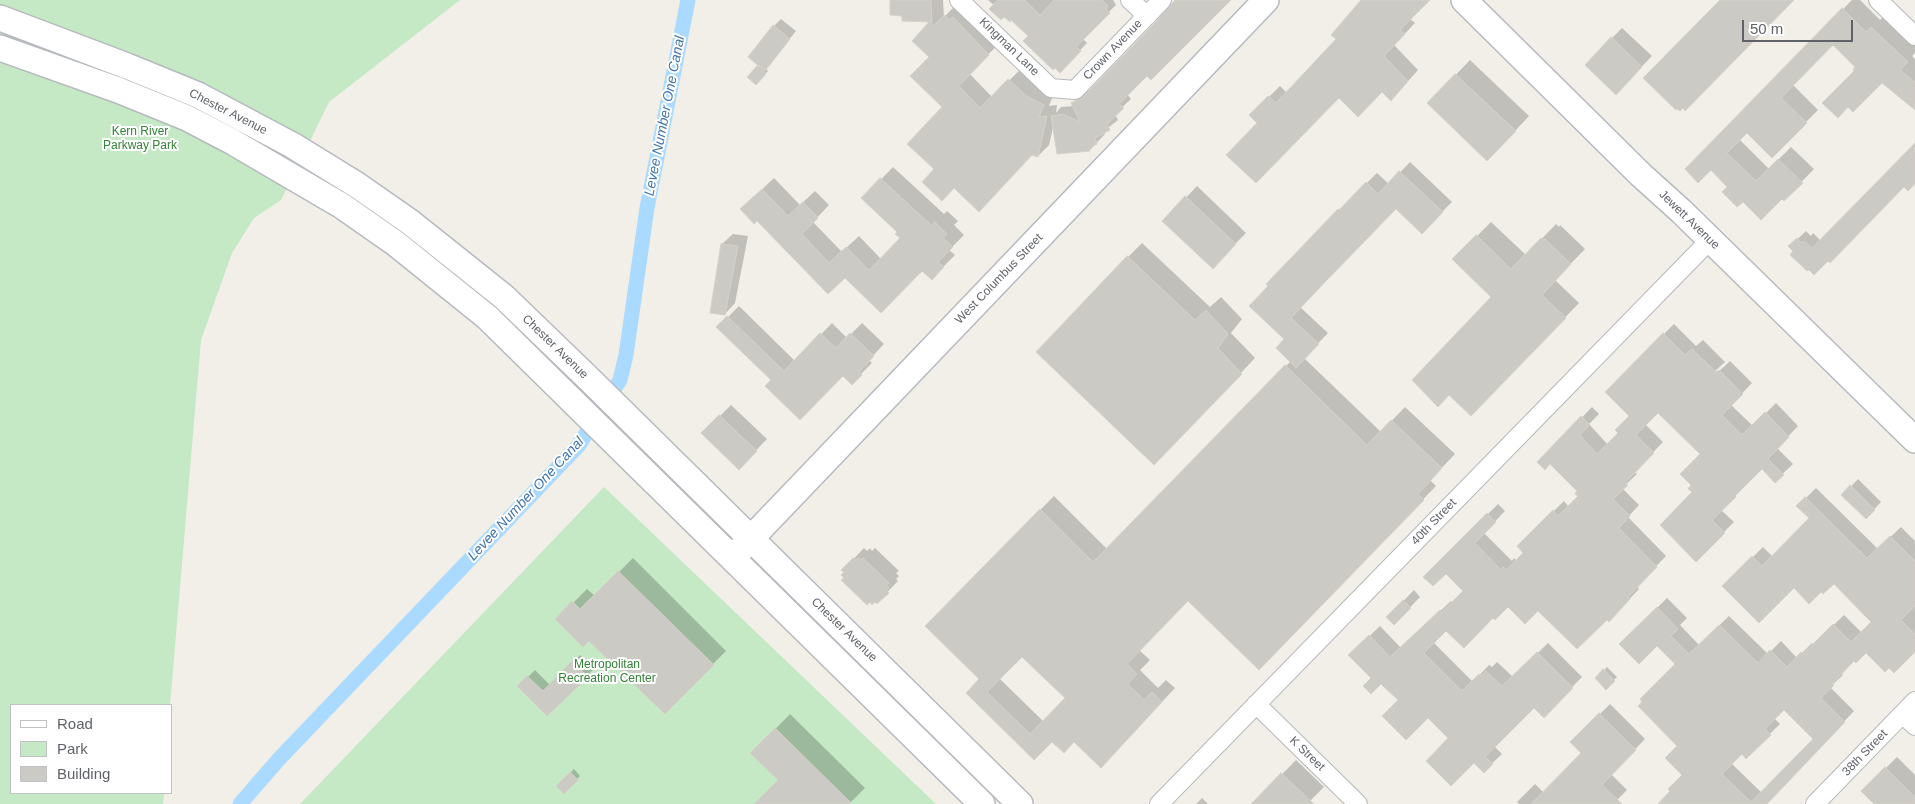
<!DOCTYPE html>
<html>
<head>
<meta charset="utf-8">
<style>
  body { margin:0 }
  #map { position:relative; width:1915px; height:804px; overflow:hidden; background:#f1efe8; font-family:Helvetica,sans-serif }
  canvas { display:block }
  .legend { position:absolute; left:10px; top:704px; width:162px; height:90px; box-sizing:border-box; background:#fff; border:1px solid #bfc1c3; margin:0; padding:6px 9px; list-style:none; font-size:15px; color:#5f6368 }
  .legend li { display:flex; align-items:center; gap:10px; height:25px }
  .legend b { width:25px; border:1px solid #bfc1c3 }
  .scale { position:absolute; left:1742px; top:20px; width:111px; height:22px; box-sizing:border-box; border:2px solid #5f6368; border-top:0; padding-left:6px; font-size:15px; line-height:18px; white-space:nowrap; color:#5f6368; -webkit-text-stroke:4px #fff; paint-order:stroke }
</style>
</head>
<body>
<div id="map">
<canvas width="1915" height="804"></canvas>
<ul class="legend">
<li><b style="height:6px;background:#fff"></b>Road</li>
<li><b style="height:14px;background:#c5e8c5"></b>Park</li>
<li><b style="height:14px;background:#cccac5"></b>Building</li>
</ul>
<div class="scale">50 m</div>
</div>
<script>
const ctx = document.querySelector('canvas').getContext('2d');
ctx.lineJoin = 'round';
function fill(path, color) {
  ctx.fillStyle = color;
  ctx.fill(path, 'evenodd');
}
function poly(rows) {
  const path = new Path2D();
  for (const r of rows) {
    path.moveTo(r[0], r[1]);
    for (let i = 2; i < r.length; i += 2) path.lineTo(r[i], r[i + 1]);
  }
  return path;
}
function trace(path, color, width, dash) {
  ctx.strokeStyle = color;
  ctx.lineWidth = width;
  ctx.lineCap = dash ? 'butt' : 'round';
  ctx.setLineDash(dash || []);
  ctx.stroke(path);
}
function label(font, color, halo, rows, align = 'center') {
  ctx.font = font + ' Helvetica,sans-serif';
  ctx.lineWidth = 4;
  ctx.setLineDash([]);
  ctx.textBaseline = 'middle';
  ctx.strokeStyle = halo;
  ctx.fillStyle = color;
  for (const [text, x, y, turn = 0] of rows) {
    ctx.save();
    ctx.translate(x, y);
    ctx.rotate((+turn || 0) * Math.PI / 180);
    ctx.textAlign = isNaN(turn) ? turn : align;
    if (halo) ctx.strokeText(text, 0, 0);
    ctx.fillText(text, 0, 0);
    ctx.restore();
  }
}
fill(poly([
  [0,0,460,0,329,102,281,200,254,218,232,253,201,340,170,705,11,705,11,793,164,793,163,804,0,804],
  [604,487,936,804,300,804]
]), '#c5e8c5');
fill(poly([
  [892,0,943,0,944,17,956,5,1000,43,969,73,992,97,1021,69,1054,93,1049,106,1057,105,1056,113,1061,107,1074,106,1073,103,1081,95,1092,89,1177,0,1230,0,1127,94,1131,99,1115,114,1118,120,1104,131,1105,134,1090,150,1058,153,1054,123,1049,145,1038,156,1032,154,936,169,944,107,931,57,931,21,903,15],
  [988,0,1113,0,1116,5,1082,38,1087,43,1060,71,1030,36],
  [1363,0,1428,0,1410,19,1415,23,1394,45,1418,70,1402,88,1391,99,1382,90,1339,96,1259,123,1251,115,1280,86,1287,93,1338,39],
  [1852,0,1860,0,1880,20,1885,15,1915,45,1915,53,1912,56,1915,59,1915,109,1882,81,1849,105,1857,67,1833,44,1793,85,1818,110,1772,156,1747,132,1739,139,1769,169,1791,147,1814,169,1784,200,1782,198,1729,187,1711,168,1686,169],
  [781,19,796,31,766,68,768,71,756,83,749,77,760,65,774,26],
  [1622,28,1652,56,1627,82,1612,38],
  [1470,60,1529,116,1502,145,1429,103],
  [1915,145,1915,174,1830,261,1795,251,1790,246,1806,231,1811,236,1813,233,1821,241],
  [1410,162,1452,202,1422,232,1396,207,1300,307,1328,333,1304,358,1381,432,1405,407,1455,454,1430,480,1436,486,1272,655,1189,600,1139,650,1150,660,1140,670,1158,688,1166,680,1175,688,1114,753,1074,741,1052,740,1034,758,968,693,981,679,926,626,1054,496,1107,549,1291,361,1286,339,1251,306,1339,210,1377,173,1389,184],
  [1022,655,1067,698,1044,722,999,678],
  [893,167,944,214,947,211,958,221,954,225,964,235,949,250,955,255,932,278,922,269,845,276,828,293,754,197,774,178,800,205,815,191,829,205,813,222,842,252,859,236,881,259,901,238,899,232,863,198],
  [1197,186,1246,233,1223,256,1164,221],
  [1491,222,1526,255,1556,224,1559,227,1560,225,1585,249,1555,280,1579,303,1485,400,1493,297,1454,259],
  [733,234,748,236,735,303,725,314,722,244],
  [1142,243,1210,307,1221,297,1242,319,1231,333,1255,358,1169,449,1128,257],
  [739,306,795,361,832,323,847,338,862,323,884,344,869,360,872,363,852,383,843,375,772,380,718,327],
  [1674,324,1696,346,1703,340,1725,362,1713,373,1715,375,1730,361,1752,383,1731,405,1753,426,1776,403,1798,426,1777,448,1793,464,1775,481,1762,467,1721,510,1734,522,1696,560,1694,492,1702,454,1658,411,1645,424,1663,442,1634,472,1637,474,1622,488,1639,505,1628,517,1666,556,1637,586,1639,589,1619,610,1538,609,1508,605,1494,617,1446,629,1433,642,1473,682,1489,665,1492,667,1497,662,1513,677,1548,643,1582,677,1544,716,1534,706,1494,746,1502,754,1484,771,1428,717,1399,700,1381,682,1373,678,1350,655,1380,626,1401,648,1451,601,1453,603,1465,591,1446,572,1425,577,1498,504,1505,511,1484,533,1512,561,1514,558,1517,561,1525,553,1518,546,1564,501,1569,507,1579,496,1579,491,1551,463,1539,462,1592,407,1599,414,1589,424,1608,445,1619,433,1631,416,1606,392],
  [731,405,767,439,739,468,703,433],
  [1858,479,1881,502,1866,518,1843,495],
  [1816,488,1878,549,1901,527,1915,541,1915,651,1889,667,1866,651,1854,660,1841,673,1843,675,1830,687,1854,711,1766,804,1659,804,1683,775,1678,746,1677,664,1657,644,1621,644,1667,598,1687,618,1680,625,1699,645,1729,616,1768,654,1781,641,1797,658,1812,643,1813,645,1844,615,1862,633,1873,622,1834,582,1821,590,1794,587,1724,586,1763,547,1773,557,1811,518,1798,506],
  [1784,709,1815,739,1762,793,1731,763,1742,753,1746,757,1780,724,1774,718],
  [864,548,867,551,870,548,872,551,875,548,899,571,896,573,899,576,896,579,898,581,877,603,846,578,846,572,843,570],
  [633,558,726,651,665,712,589,639,557,619,587,589,595,596],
  [1414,590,1420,597,1394,624,1388,617],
  [580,655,594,669,547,714,519,686,535,670,550,685],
  [1607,667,1617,677,1606,688,1597,678],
  [1610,704,1645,739,1611,774,1627,790,1613,804,1519,804,1517,802,1535,784,1544,793,1583,753,1572,742],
  [790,714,865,788,849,804,756,804,779,780,752,753],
  [1897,757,1915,775,1915,804,1876,804,1863,791],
  [1296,760,1324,787,1307,804,1253,804],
  [574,769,580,776,564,792,557,786],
  [1202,798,1208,804,1196,804]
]), '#0003');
trace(poly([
  [240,804,279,759,579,445,620,380,626,355,647,208,688,0]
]), '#aadaff', 15);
const building = poly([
  [890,0,931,0,932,27,944,15,949,20,953,17,989,55,959,86,980,108,1008,79,1028,97,1044,105,1039,117,1047,116,1038,157,1032,155,979,212,954,188,942,201,922,182,934,169,907,144,942,107,910,76,929,57,912,41,929,22,902,21,902,16,890,15,890,0],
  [998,0,1025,0,1040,15,1054,0,1102,0,1108,6,1106,9,1110,13,1076,47,1081,51,1060,73,1055,68,1053,70,1023,41,1028,36,1011,20,1010,22,1004,17,1001,20,989,9,998,0],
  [1175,0,1231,0,1151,80,1147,76,1119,104,1124,108,1107,124,1110,130,1095,138,1097,144,1089,148,1090,151,1057,154,1051,116,1063,114,1080,122,1071,103,1083,97,1155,23,1175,0],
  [1361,0,1430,0,1400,30,1405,34,1384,56,1408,81,1391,101,1382,92,1358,117,1339,98,1256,183,1226,155,1257,123,1249,115,1268,96,1276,103,1336,39,1331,35,1361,0],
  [1720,0,1794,0,1685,111,1683,108,1680,111,1677,109,1676,110,1643,78,1720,0],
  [1842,8,1866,32,1871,27,1908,62,1900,70,1915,82,1915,110,1882,83,1853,112,1848,107,1838,118,1822,103,1854,71,1853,69,1855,67,1833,45,1781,98,1807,123,1772,158,1747,133,1727,153,1756,181,1778,159,1803,183,1784,201,1782,199,1761,220,1743,202,1737,207,1722,192,1727,187,1711,170,1698,183,1685,169,1842,8],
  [773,25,790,39,765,71,748,57,773,25],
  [1611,37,1642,67,1616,95,1585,65,1611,37],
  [757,66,766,74,756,85,747,77,757,66],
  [1455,74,1516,131,1487,161,1427,103,1455,74],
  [1915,143,1915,184,1908,191,1904,187,1830,263,1828,261,1814,275,1809,270,1807,271,1804,268,1790,255,1793,251,1788,246,1797,238,1801,243,1804,241,1812,248,1915,143],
  [1399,171,1443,212,1422,234,1396,209,1327,280,1291,318,1319,344,1296,368,1276,348,1284,339,1249,306,1268,286,1266,284,1338,209,1339,210,1366,182,1378,194,1399,171],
  [880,178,931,225,935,222,947,234,943,238,953,247,938,262,944,267,932,280,922,271,881,313,845,278,828,294,757,221,754,224,740,209,762,189,788,216,803,202,818,218,802,234,829,263,846,247,869,270,900,238,895,234,897,232,861,198,880,178],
  [1185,196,1236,244,1213,269,1162,221,1185,196],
  [1476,235,1511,269,1541,238,1544,240,1545,239,1571,264,1542,295,1566,318,1471,416,1449,395,1438,407,1412,380,1491,297,1452,259,1476,235],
  [721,244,738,246,725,315,710,313,721,244],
  [1127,256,1195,320,1206,310,1228,334,1218,348,1242,374,1154,465,1036,352,1127,256],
  [727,316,784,371,820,333,836,348,850,333,874,356,859,372,862,375,852,385,843,376,800,420,765,386,771,380,716,327,727,316],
  [1663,333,1685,355,1692,349,1716,372,1719,370,1743,394,1722,415,1742,435,1765,412,1789,437,1768,459,1784,475,1775,483,1762,469,1735,496,1736,497,1712,520,1725,533,1696,562,1660,525,1692,492,1688,489,1691,485,1680,474,1700,454,1658,413,1636,435,1654,453,1625,483,1628,485,1613,499,1630,516,1619,528,1657,567,1628,597,1630,599,1609,622,1607,620,1577,649,1538,611,1525,624,1508,607,1495,620,1493,618,1464,648,1446,631,1424,653,1462,691,1479,674,1481,676,1486,671,1502,686,1537,652,1573,688,1544,718,1534,708,1485,757,1493,764,1484,773,1474,763,1451,786,1426,761,1448,738,1428,718,1406,740,1382,716,1398,700,1381,684,1371,694,1363,686,1371,678,1348,655,1369,635,1390,657,1440,610,1442,612,1463,591,1446,574,1433,586,1423,577,1487,513,1496,522,1475,543,1501,570,1503,567,1506,570,1523,553,1517,546,1553,510,1558,516,1578,496,1575,494,1577,491,1550,464,1545,470,1537,462,1581,416,1590,425,1580,435,1597,454,1618,433,1615,430,1629,416,1605,392,1663,333],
  [1285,365,1367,445,1391,420,1442,468,1418,494,1424,500,1259,670,1188,601,1127,664,1137,674,1128,684,1144,700,1152,692,1162,702,1101,768,1074,742,1064,753,1052,742,1034,760,966,693,979,679,925,626,1040,509,1093,562,1285,365],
  [1022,657,1065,698,1030,734,987,692,1022,657],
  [719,415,757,451,739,470,701,433,719,415],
  [1850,485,1875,510,1866,519,1841,495,1850,485],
  [1805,497,1867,558,1890,536,1915,561,1915,606,1901,620,1915,634,1915,652,1894,673,1889,668,1885,672,1866,653,1856,663,1854,661,1832,684,1834,685,1821,698,1845,722,1767,804,1658,804,1670,791,1668,789,1682,775,1665,758,1677,746,1638,706,1642,702,1640,699,1675,664,1657,646,1639,664,1619,644,1657,607,1678,629,1671,636,1689,654,1719,625,1758,663,1770,650,1787,667,1801,652,1803,654,1833,624,1851,642,1871,622,1834,584,1823,594,1821,592,1809,604,1794,588,1759,623,1722,586,1752,556,1762,566,1809,518,1796,506,1805,497],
  [1784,710,1813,739,1751,802,1722,774,1742,754,1746,759,1771,735,1765,729,1784,710],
  [853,558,856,560,858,558,861,560,863,558,889,583,886,585,889,588,886,590,889,593,877,604,875,602,872,605,870,602,867,605,841,580,844,578,841,575,844,572,841,570,853,558],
  [618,571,714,665,665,714,589,641,583,647,555,619,572,601,580,609,618,571],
  [1403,600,1411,608,1394,625,1386,617,1403,600],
  [572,661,588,677,547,716,517,686,527,676,543,691,572,661],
  [1603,669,1615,681,1606,690,1595,678,1603,669],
  [1599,713,1636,750,1602,785,1622,804,1531,804,1581,753,1570,742,1599,713],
  [775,728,852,804,754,804,778,780,750,753,775,728],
  [1885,767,1915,797,1915,804,1874,804,1861,791,1885,767],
  [570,772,578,780,564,794,556,786,570,772],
  [1281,773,1314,804,1251,804,1281,773]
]);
fill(building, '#cccac5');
trace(building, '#d6d1c6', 1);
const street = poly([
  [959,0,1051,88,1075,90,1162,0],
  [1130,0,1147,16],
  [1878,0,1915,36],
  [1256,704,1358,804],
  [1902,714,1915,726],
  [1159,804,1710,240],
  [1815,804,1915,701]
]);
const secondary = poly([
  [1464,0,1641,175,1681,211,1915,440],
  [0,18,127,66,198,95,292,145,357,185,410,222,504,297,588,378,1020,804],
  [0,48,118,90,187,118,231,141,342,206,395,243,487,317,982,804],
  [739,551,1266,0]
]);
trace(street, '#b5b8bc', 20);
trace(secondary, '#b6babf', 28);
trace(street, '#fff', 18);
trace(secondary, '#fff', 25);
label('12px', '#5f6368', '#fff', [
  ["Kingman Lane",1009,47,44],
  ["Crown Avenue",1113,50,-46],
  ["Chester Avenue",228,112,27],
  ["Jewett Avenue",1689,220,44],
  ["West Columbus Street",999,279,-46],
  ["Chester Avenue",555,347,44],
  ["40th Street",1434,522,-46],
  ["Chester Avenue",844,630,44],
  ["38th Street",1865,753,-46],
  ["K Street",1307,754,44]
]);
label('12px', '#348238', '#fff', [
  ["Kern River",140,132],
  ["Parkway Park",140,146],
  ["Metropolitan",607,665],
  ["Recreation Center",607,679]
]);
label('italic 14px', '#4174aa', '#fff', [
  ["Levee Number One Canal",665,116,-79],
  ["Levee Number One Canal",526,499,-47]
]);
</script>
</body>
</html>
